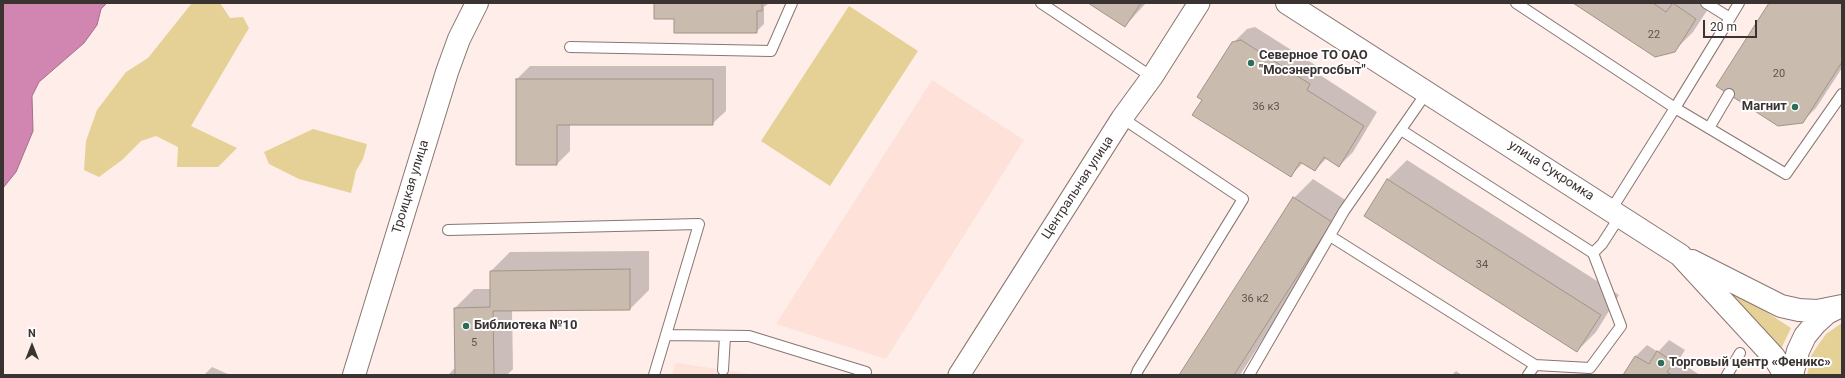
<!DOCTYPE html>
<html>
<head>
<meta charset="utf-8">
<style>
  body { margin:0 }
  #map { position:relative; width:1845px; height:378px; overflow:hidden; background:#feede8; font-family:Roboto,sans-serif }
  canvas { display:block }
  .frame { position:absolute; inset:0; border:4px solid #3b3331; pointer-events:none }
  .north { position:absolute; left:12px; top:326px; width:40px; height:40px; -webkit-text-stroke:3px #fff; paint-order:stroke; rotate:0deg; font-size:11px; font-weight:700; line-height:16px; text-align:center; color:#3b3331 }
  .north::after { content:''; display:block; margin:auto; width:14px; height:18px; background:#3b3331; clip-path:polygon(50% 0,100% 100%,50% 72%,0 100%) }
  .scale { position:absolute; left:1703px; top:20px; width:54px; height:18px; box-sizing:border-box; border:2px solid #3b3331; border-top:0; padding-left:5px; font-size:12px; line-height:14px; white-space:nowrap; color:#3b3331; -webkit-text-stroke:3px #fff; paint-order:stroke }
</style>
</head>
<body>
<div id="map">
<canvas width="1845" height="378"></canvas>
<div class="frame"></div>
<div class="north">N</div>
<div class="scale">20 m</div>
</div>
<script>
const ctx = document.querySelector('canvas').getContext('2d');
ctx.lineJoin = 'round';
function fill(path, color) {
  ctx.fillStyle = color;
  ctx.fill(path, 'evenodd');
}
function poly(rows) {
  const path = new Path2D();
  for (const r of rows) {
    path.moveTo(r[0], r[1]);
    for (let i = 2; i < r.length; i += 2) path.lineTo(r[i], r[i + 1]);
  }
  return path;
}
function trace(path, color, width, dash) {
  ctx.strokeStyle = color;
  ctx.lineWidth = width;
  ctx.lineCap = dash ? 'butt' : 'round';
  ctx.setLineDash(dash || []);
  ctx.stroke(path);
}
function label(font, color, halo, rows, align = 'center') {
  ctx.font = font + ' Roboto,sans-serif';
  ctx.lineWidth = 4;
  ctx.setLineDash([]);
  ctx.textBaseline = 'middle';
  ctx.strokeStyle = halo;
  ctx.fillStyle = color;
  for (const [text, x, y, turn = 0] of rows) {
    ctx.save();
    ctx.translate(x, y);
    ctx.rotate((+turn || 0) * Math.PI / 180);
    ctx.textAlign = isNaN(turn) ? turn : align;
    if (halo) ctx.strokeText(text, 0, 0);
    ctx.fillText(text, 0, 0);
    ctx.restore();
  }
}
fill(poly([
  [932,80,1024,140,886,359,776,324],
  [676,363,758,375,672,375]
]), '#fee1d8');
fill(poly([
  [192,3,220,3,230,18,243,17,249,28,191,126,237,148,218,167,177,167,178,147,156,136,141,141,122,160,99,177,84,170,86,141,97,110,126,72,148,58],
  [849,6,918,51,830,186,761,141],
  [313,129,367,144,363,159,356,171,351,193,299,179,269,164,264,152],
  [1717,280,1791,328,1781,349],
  [1842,323,1842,375,1807,375,1811,356,1818,345,1826,334]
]), '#e5d196');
const water = poly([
  [3,3,107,3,101,9,97,25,84,43,39,82,32,96,33,131,16,172,3,188,3,3]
]);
fill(water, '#d086b1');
trace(water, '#a36d8b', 1);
fill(poly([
  [655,3,769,3,764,7,764,24,756,32,675,18],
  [1090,3,1146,3,1125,26],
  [1575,3,1712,3,1693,32,1674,51],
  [1771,3,1842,3,1842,68,1816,108,1802,122],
  [1255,27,1323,70,1320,75,1377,112,1353,152,1339,166,1327,158,1315,170,1303,163,1290,176,1203,100,1233,43,1247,29],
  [530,66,726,66,726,111,712,124,570,124,570,151,557,164,517,79],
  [1407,160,1619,295,1596,332,1577,351,1365,215,1388,179],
  [1313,179,1350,203,1240,375,1180,375,1294,198],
  [649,251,649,290,630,309,512,310,513,369,507,375,448,375,456,367,455,308,474,289,491,289,491,271,510,252],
  [1669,340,1685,350,1678,361,1700,375,1625,375,1636,356,1647,345,1658,352],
  [212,367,230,375,204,375],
  [1456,371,1462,375,1452,375]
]), '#0003');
const building = poly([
  [654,3,762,3,762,11,757,11,757,33,674,33,674,19,654,19,654,3],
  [1088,3,1141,3,1125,27,1088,3],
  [1573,3,1653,3,1666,12,1673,3,1696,19,1675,52,1655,57,1573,3],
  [1769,3,1842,3,1842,62,1803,123,1778,126,1716,86,1769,3],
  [1241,40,1310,84,1307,90,1364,126,1339,167,1324,157,1315,171,1300,162,1291,177,1192,115,1202,100,1197,97,1232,42,1241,40],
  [516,79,713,79,713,125,557,125,557,165,516,165,516,79],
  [1387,179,1601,315,1577,352,1364,216,1387,179],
  [1293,197,1332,222,1234,375,1179,375,1293,197],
  [630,269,630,310,493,311,494,375,455,375,454,308,490,307,490,271,630,269],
  [1657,351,1674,362,1667,372,1672,375,1623,375,1635,356,1649,364,1657,351]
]);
fill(building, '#c9bbae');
trace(building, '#a19487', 1);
const lane = poly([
  [1041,3,1152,77],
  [1516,3,1675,108,1611,210],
  [1706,3,1730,18,1675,108,1786,174,1842,94],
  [1730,18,1739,3],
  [570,47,771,51,792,3],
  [1122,118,1243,199,1138,370,1136,375],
  [1709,128,1729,94],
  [1401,130,1593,253,1602,244,1620,216],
  [448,230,699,224,654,375],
  [1330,236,1535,365,1590,368,1621,326,1593,253],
  [666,335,749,336,866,372],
  [723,370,725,336],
  [1249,375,1344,211,1427,92],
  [1528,375,1535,365],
  [1727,375,1740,353]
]);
const street = poly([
  [959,375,1122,118,1152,77,1199,3]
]);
const secondary = poly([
  [1287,3,1680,255,1774,357,1785,375],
  [1692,261,1781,306,1799,310,1817,311,1842,306],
  [354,375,447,72,459,39,477,3],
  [1792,375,1798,351,1805,336,1815,324,1827,313,1837,308]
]);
trace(lane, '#897671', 12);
trace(street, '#897671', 23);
trace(secondary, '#897671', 24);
trace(lane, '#fff', 10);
trace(street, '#fff', 21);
trace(secondary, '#fff', 22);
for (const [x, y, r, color] of [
  [1251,63,4,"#2d6d5b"],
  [1795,107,4,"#2d6d5b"],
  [466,326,4,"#2d6d5b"],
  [1661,363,4,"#2d6d5b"]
]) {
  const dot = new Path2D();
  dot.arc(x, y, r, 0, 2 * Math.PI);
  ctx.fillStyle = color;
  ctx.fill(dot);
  trace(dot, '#fff', 1.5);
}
label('11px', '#5e5550', null, [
  ["22",1654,35],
  ["20",1779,74],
  ["36 к3",1266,107],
  ["34",1482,265],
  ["36 к2",1255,299],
  ["5",474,343]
]);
label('bold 13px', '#3b3331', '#fff', [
  ["Северное ТО ОАО",1259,56],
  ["\"Мосэнергосбыт\"",1259,71],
  ["Магнит",1787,107,"right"],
  ["Библиотека №10",474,326],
  ["Торговый центр «Феникс»",1669,363]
], 'left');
label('13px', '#3b3331', '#fff', [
  ["улица Сукромка",1551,171,33],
  ["Троицкая улица",411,187,-73],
  ["Центральная улица",1078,188,-57]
]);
</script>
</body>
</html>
